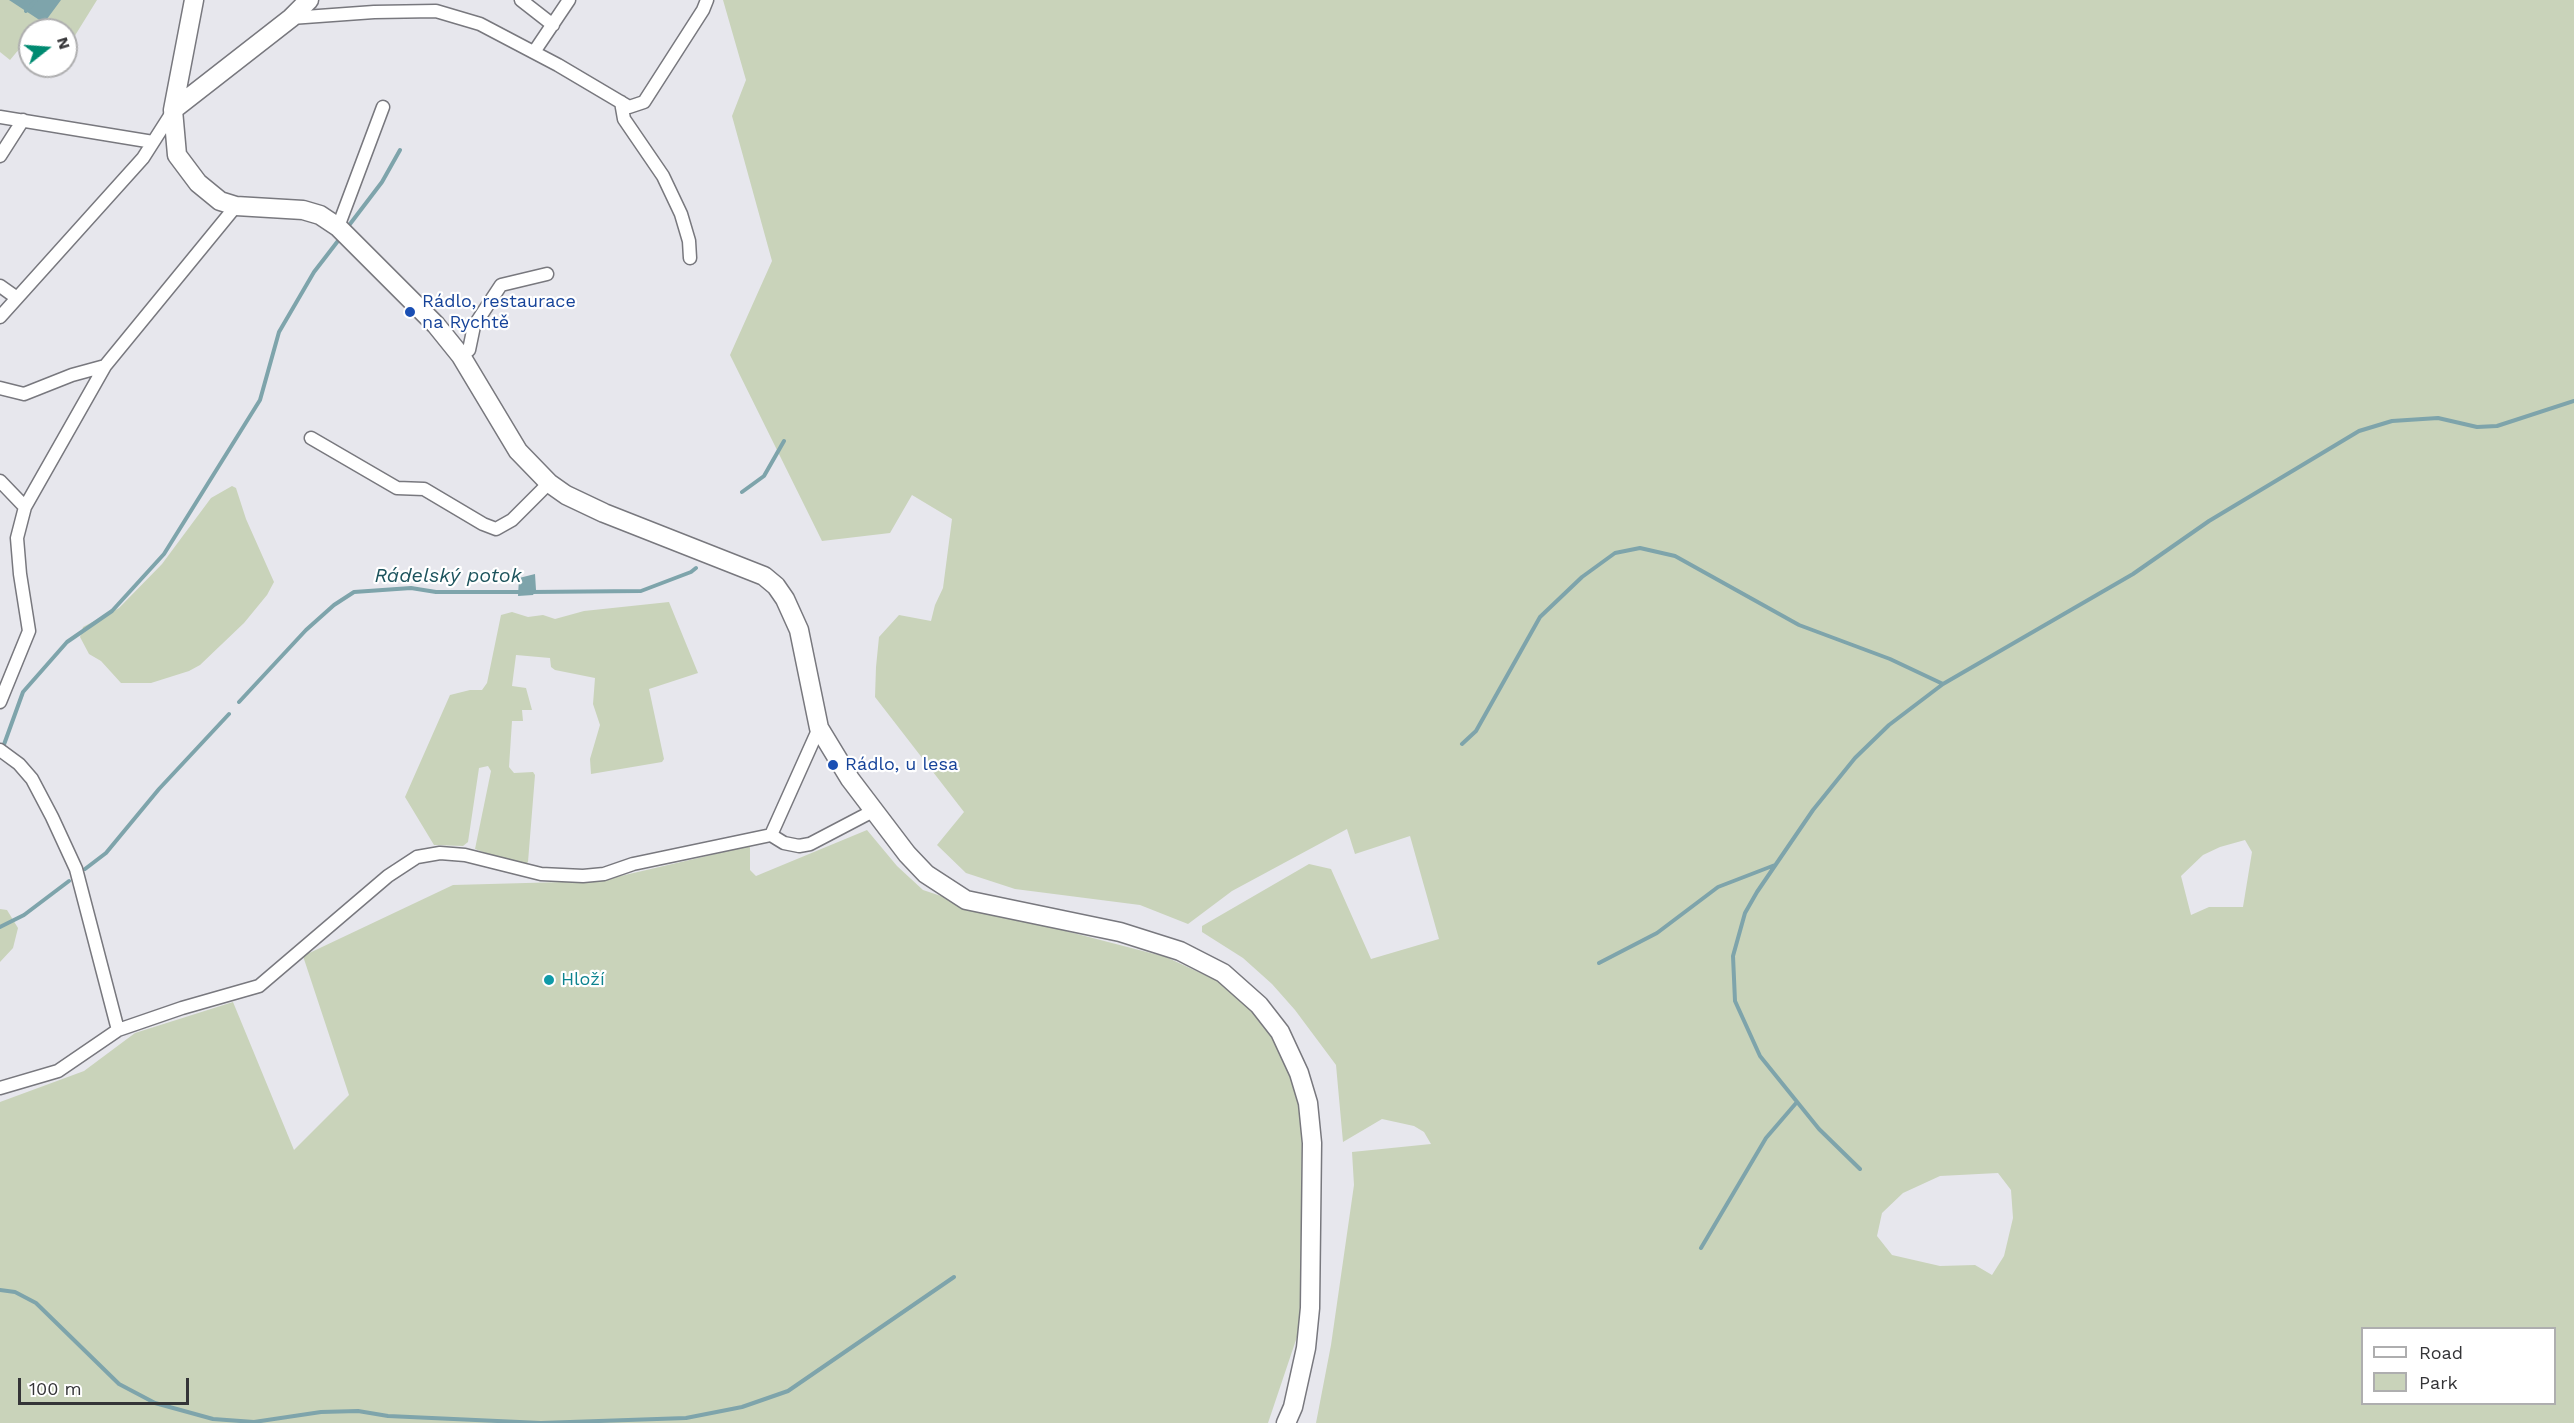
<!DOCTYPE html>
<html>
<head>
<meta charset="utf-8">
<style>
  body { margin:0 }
  #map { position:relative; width:2574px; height:1423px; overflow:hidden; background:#e7e7ed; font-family:"Work Sans",sans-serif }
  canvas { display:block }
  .legend { position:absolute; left:2361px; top:1327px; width:195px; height:78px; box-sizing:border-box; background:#fff; border:2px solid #aeaeaf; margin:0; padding:8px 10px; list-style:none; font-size:18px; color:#343437 }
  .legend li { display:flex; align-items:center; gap:12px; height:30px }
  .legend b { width:30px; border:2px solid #aeaeaf }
  .north { position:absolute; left:18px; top:18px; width:60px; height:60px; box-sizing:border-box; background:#fff; border:2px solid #aeaeaf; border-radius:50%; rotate:73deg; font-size:16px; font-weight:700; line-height:24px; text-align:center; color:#343437 }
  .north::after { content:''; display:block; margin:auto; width:21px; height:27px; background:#008a71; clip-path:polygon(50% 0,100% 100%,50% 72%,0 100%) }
  .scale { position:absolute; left:18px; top:1378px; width:171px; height:27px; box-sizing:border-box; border:3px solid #343437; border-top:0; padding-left:8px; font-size:18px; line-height:21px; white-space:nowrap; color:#343437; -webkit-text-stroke:4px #fff; paint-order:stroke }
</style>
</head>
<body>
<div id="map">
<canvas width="2574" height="1423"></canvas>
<ul class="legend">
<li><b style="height:8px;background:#fff"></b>Road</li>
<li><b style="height:16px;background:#c9d3ba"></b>Park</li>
</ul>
<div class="north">N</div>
<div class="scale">100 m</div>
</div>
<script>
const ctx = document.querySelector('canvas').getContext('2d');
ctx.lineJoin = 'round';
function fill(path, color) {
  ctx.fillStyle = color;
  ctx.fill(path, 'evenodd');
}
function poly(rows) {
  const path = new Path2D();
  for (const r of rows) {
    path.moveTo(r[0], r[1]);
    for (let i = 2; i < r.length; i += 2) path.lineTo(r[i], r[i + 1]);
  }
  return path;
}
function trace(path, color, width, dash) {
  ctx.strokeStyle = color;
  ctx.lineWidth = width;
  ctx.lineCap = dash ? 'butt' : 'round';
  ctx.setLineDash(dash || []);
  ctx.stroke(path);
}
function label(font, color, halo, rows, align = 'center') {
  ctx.font = font + ' "Work Sans",sans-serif';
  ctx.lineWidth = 4.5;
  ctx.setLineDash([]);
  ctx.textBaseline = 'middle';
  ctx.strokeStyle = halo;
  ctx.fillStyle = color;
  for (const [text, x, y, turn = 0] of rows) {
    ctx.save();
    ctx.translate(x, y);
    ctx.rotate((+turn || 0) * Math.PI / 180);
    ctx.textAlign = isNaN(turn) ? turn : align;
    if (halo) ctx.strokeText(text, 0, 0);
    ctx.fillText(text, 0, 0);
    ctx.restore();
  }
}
fill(poly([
  [0,0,97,0,66,50,66,30,30,30,30,36,10,60,0,52],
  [723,0,2574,0,2574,1423,1316,1423,1331,1345,1354,1185,1352,1152,1431,1144,1424,1132,1414,1126,1382,1119,1343,1142,1336,1065,1295,1010,1272,984,1243,958,1202,932,1202,926,1309,864,1331,869,1371,959,1439,939,1410,836,1355,854,1347,829,1232,891,1188,924,1140,905,1015,889,966,873,937,845,964,812,875,697,876,667,879,637,899,615,931,621,935,605,943,588,952,519,912,495,890,533,822,541,730,355,772,261,732,116,746,80],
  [2245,840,2252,852,2243,907,2209,907,2191,915,2181,876,2203,855,2220,847],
  [1998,1173,2011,1190,2013,1218,2004,1256,1992,1275,1975,1265,1940,1266,1892,1255,1877,1236,1882,1213,1903,1193,1940,1176],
  [2362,1328,2554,1328,2554,1404,2362,1404],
  [232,486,236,488,246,519,274,582,267,595,244,623,200,665,189,671,151,683,121,683,101,661,89,654,80,637,83,627,119,608,162,564,211,498],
  [669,602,698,673,649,689,664,759,662,762,591,774,590,759,600,725,593,704,595,678,555,670,551,667,550,658,516,655,512,686,526,688,532,710,522,710,523,721,512,721,509,767,514,773,533,772,535,775,528,862,523,867,475,849,491,771,488,766,479,768,468,842,463,846,434,845,405,797,450,695,470,690,482,690,487,683,501,615,512,612,528,617,543,615,555,619,584,611],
  [867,830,897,866,923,890,977,908,1166,957,1222,983,1249,1005,1280,1049,1302,1100,1301,1325,1268,1423,0,1423,0,1102,84,1071,135,1033,233,1002,294,1150,349,1095,303,956,453,885,599,881,750,846,750,870,756,876],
  [0,909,7,910,18,928,13,948,0,962]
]), '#c9d3ba');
fill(poly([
  [9,0,61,0,44,23],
  [535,574,536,590,533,595,518,596,519,578]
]), '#7ea4ab');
trace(poly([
  [26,11,36,0],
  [347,228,382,182,400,150],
  [742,492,764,476,784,441],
  [531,592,641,591,691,572,696,568],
  [239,702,306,630,334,605,354,592,411,588,436,592,521,592],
  [1462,744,1476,731,1540,617,1582,577,1615,553,1640,548,1675,556,1799,625,1890,659,1943,684],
  [2,750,23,692,67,642,112,611,164,554,260,400,279,332,314,272,341,237],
  [85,869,106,853,159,789,229,714],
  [0,927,24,915,69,881],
  [1599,963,1657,933,1718,887,1775,865],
  [1860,1169,1819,1129,1760,1056,1735,1001,1733,956,1745,913,1757,892,1813,810,1855,758,1889,725,1943,684,2133,574,2209,521,2359,431,2392,421,2438,418,2477,427,2497,426,2574,401],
  [1701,1248,1766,1138,1797,1102],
  [0,1290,15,1292,36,1303,119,1384,155,1403,213,1419,254,1422,321,1412,358,1411,388,1416,541,1423,686,1418,742,1407,788,1391,954,1277]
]), '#7ea4ab', 4);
const street = poly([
  [521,0,553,25],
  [291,18,374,12,436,11,480,24,558,65,629,107,644,102,703,10,707,0],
  [534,52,569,0],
  [621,102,624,119,663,176,681,214,689,241,690,258],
  [0,117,153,142],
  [0,156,23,120],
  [338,227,383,107],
  [0,286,17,298],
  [0,317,143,158,173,111],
  [461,356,469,350,474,326,501,285,547,274],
  [0,388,24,394,72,375,105,366],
  [311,438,397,488,424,489,483,524,496,529,512,520,549,483],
  [0,481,25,507],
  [0,702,29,631,20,574,17,538,25,507,105,366,236,206],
  [0,750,19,764,32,779,52,817,76,869,118,1030],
  [771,835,819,728],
  [0,1088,58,1071,118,1030,182,1008,259,986,388,876,417,857,440,853,465,855,541,874,583,876,604,874,633,864,771,835,784,843,799,846,810,844,873,811]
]);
const secondary = poly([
  [194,0,173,110,177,155,198,183,220,201,236,206,303,210,320,215,338,227,436,325,461,356,518,451,549,483,566,495,604,513,764,576,776,586,785,599,799,630,819,728,850,779,907,854,926,874,966,900,1120,932,1180,951,1223,973,1259,1005,1280,1032,1299,1073,1308,1103,1312,1143,1310,1308,1306,1348,1293,1407,1286,1423],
  [173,110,291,18,309,0]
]);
trace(street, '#78787e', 15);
trace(secondary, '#78787e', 21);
trace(street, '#fff', 12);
trace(secondary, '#fff', 18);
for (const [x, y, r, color] of [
  [410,312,6,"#1a4fb4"],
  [833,765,6,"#1a4fb4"],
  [549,980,6,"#0f9aa8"]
]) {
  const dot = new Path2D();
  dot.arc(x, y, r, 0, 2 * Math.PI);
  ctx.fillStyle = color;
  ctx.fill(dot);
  trace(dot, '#fff', 2);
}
label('18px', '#164399', '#fff', [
  ["Rádlo, restaurace",422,302],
  ["na Rychtě",422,323],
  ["Rádlo, u lesa",845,765]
], 'left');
label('18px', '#0d838f', '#fff', [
  ["Hloží",561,980]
], 'left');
label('italic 20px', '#1d545d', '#fff', [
  ["Rádelský potok",448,576]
]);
</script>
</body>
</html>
